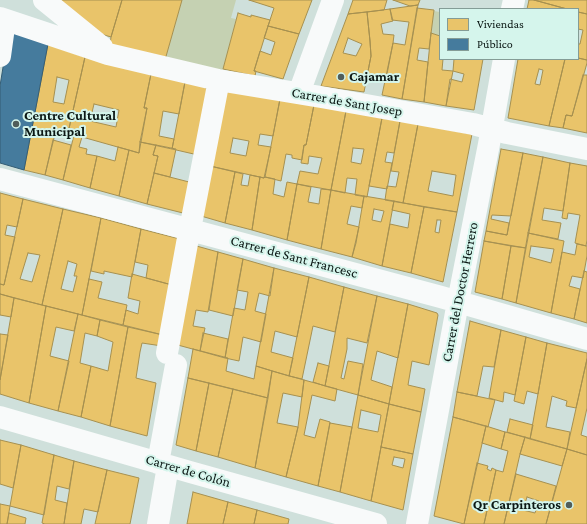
<!DOCTYPE html>
<html>
<head>
<meta charset="utf-8">
<style>
  body { margin:0 }
  #map { position:relative; width:587px; height:524px; overflow:hidden; background:#cfe0db; font-family:"Crimson Pro",serif }
  canvas { display:block }
  .legend { position:absolute; left:439px; top:8px; width:140px; height:52px; box-sizing:border-box; background:#d5f5ec; border:1px solid #849c96; margin:0; padding:5px 7px; list-style:none; font-size:12px; color:#0b1714 }
  .legend li { display:flex; align-items:center; gap:8px; height:20px }
  .legend b { width:20px; border:1px solid #849c96 }
</style>
</head>
<body>
<div id="map">
<canvas width="587" height="524"></canvas>
<ul class="legend">
<li><b style="height:11px;background:#e9c46a"></b>Viviendas</li>
<li><b style="height:11px;background:#457b9d"></b>Público</li>
</ul>
</div>
<script>
const ctx = document.querySelector('canvas').getContext('2d');
ctx.lineJoin = 'round';
function fill(path, color) {
  ctx.fillStyle = color;
  ctx.fill(path, 'evenodd');
}
function poly(rows) {
  const path = new Path2D();
  for (const r of rows) {
    path.moveTo(r[0], r[1]);
    for (let i = 2; i < r.length; i += 2) path.lineTo(r[i], r[i + 1]);
  }
  return path;
}
function trace(path, color, width, dash) {
  ctx.strokeStyle = color;
  ctx.lineWidth = width;
  ctx.lineCap = dash ? 'butt' : 'round';
  ctx.setLineDash(dash || []);
  ctx.stroke(path);
}
function label(font, color, halo, rows, align = 'center') {
  ctx.font = font + ' "Crimson Pro",serif';
  ctx.lineWidth = 4;
  ctx.setLineDash([]);
  ctx.textBaseline = 'middle';
  ctx.strokeStyle = halo;
  ctx.fillStyle = color;
  for (const [text, x, y, turn = 0] of rows) {
    ctx.save();
    ctx.translate(x, y);
    ctx.rotate((+turn || 0) * Math.PI / 180);
    ctx.textAlign = isNaN(turn) ? turn : align;
    if (halo) ctx.strokeText(text, 0, 0);
    ctx.fillText(text, 0, 0);
    ctx.restore();
  }
}
fill(poly([
  [182,0,236,0,231,18,236,19,222,74,165,60],
  [434,11,440,12,440,36,431,33]
]), '#c5d1b2');
const homes = poly([
  [59,0,122,0,111,37,94,32,59,0],
  [122,0,182,0,165,60,110,45,111,37,122,0],
  [249,0,312,0,299,34,268,26,274,8,249,0],
  [353,0,387,0,384,10,348,14,353,0],
  [393,0,420,0,418,5,410,6,393,0],
  [529,0,534,0,567,9,527,9,529,0],
  [534,0,587,0,587,14,578,12,578,9,567,9,534,0],
  [418,5,402,99,382,95,393,43,405,45,409,22,392,20,390,9,418,5],
  [417,8,434,10,429,49,419,48,417,60,428,62,424,102,402,99,417,8],
  [390,9,393,21,381,24,383,34,394,35,393,43,386,79,367,76,371,56,370,41,367,12,390,9],
  [367,12,370,41,371,56,364,92,321,86,348,14,367,12],
  [348,38,362,44,356,56,343,53,348,38],
  [578,12,587,14,587,60,578,58,578,44,580,44,583,30,578,29,578,12],
  [238,13,251,17,251,15,270,20,254,71,256,71,255,76,223,69,238,13],
  [268,26,299,34,283,79,254,71,260,51,271,55,275,42,264,38,268,26],
  [431,33,440,36,440,59,443,59,442,70,453,71,446,106,424,102,431,33],
  [48,44,85,57,68,133,58,130,55,134,45,175,24,170,48,44],
  [57,77,69,80,64,104,53,102,57,77],
  [85,57,151,74,144,108,147,108,139,153,68,133,85,57],
  [94,104,119,110,116,127,90,121,94,104],
  [578,58,587,60,587,63,572,116,566,115,563,128,549,126,565,59,578,59,578,58],
  [454,59,483,59,474,110,446,106,450,79,462,82,464,74,453,71,454,59],
  [518,59,565,59,549,126,508,118,518,59],
  [539,69,543,70,540,85,535,84,539,69],
  [151,74,185,82,179,114,163,111,159,136,174,139,172,149,140,142,147,108,144,108,151,74],
  [583,75,587,75,587,133,563,128,566,115,572,116,583,75],
  [185,82,205,87,209,93,198,155,172,149,185,82],
  [223,88,280,99,273,136,260,134,258,145,271,147,264,178,210,166,223,88],
  [233,138,249,141,246,156,230,153,233,138],
  [280,99,314,105,306,145,304,145,302,160,292,158,292,155,286,154,281,181,265,177,280,99],
  [314,105,346,111,331,190,297,184,300,171,318,174,322,158,309,156,308,164,301,163,304,145,306,145,314,105],
  [346,111,382,118,367,197,355,195,357,179,347,178,345,193,331,190,346,111],
  [353,148,364,149,361,164,351,162,353,148],
  [382,118,400,121,394,153,387,152,385,162,392,163,387,189,369,186,382,118],
  [400,121,418,124,403,203,385,200,387,186,396,187,399,172,391,171,400,121],
  [418,124,472,134,457,212,403,203,418,124],
  [432,171,456,175,453,196,428,191,432,171],
  [74,135,82,137,79,147,87,149,86,154,97,156,90,188,63,180,74,135],
  [53,140,71,145,63,180,45,175,53,140],
  [140,142,156,145,153,155,158,156,147,204,119,196,129,150,139,153,140,142],
  [156,145,176,149,170,177,154,173,158,156,153,155,156,145],
  [118,147,129,150,119,196,90,188,97,156,115,161,118,147],
  [501,149,523,153,511,216,492,215,491,219,509,223,507,235,486,231,501,149],
  [523,153,543,157,526,248,484,241,486,231,507,235,523,153],
  [543,157,570,163,563,211,544,208,542,220,561,223,558,239,528,233,543,157],
  [570,163,587,166,587,240,586,246,575,243,580,215,568,213,567,219,562,218,570,163],
  [210,166,235,172,225,223,201,216,210,166],
  [235,172,243,174,241,185,248,186,250,175,260,177,252,230,225,223,235,172],
  [154,173,193,183,187,214,147,204,154,173],
  [260,177,264,178,265,177,275,179,273,194,284,197,287,182,297,184,287,240,252,230,260,177],
  [297,184,311,187,308,202,319,204,321,189,331,190,321,249,287,240,297,184],
  [331,190,364,196,362,208,351,206,347,224,359,227,352,257,321,249,331,190],
  [0,193,23,199,17,227,7,225,5,235,15,237,4,285,0,284,0,193],
  [364,196,394,201,382,266,352,257,356,243,364,196],
  [374,209,384,211,381,222,372,220,374,209],
  [23,199,63,209,42,305,0,294,0,284,4,285,23,199],
  [28,253,40,255,32,282,20,279,28,253],
  [394,201,424,207,411,273,382,266,390,224,408,228,410,214,392,210,394,201],
  [424,207,457,212,443,282,411,273,424,207],
  [437,220,441,220,439,233,435,232,437,220],
  [63,209,101,218,82,315,42,305,63,209],
  [68,261,77,264,74,276,77,276,73,292,61,289,68,261],
  [101,218,141,229,132,277,104,271,104,274,91,271,101,218],
  [141,229,180,239,172,285,146,278,148,265,135,262,141,229],
  [528,233,564,241,551,313,516,303,528,233],
  [531,246,554,249,551,263,529,257,531,246],
  [484,241,511,246,502,299,475,292,484,241],
  [577,244,587,246,587,256,583,278,572,276,569,286,580,289,574,319,551,313,562,252,575,255,577,244],
  [193,245,218,252,208,312,196,310,193,326,205,328,200,351,174,344,193,245],
  [511,246,526,248,516,303,502,299,511,246],
  [218,252,243,259,233,316,209,310,218,252],
  [243,259,274,268,270,296,259,293,255,311,266,314,261,342,243,337,239,361,225,358,234,308,245,310,248,292,237,290,243,259],
  [274,268,309,277,297,337,275,331,271,352,293,358,289,376,256,366,274,268],
  [584,271,587,272,587,323,574,319,584,271],
  [132,274,172,285,163,335,123,325,126,310,138,314,140,301,128,298,132,274],
  [309,277,344,287,335,332,313,326,302,379,289,376,309,277],
  [89,279,102,282,98,298,127,305,123,325,82,315,89,279],
  [344,287,377,296,367,343,347,338,347,349,341,378,344,379,348,361,363,364,358,395,325,386,344,287],
  [0,294,14,298,11,317,0,315,0,294],
  [377,296,408,304,398,358,377,351,371,380,392,387,389,404,358,395,377,296],
  [14,298,46,306,29,403,0,394,0,380,14,298],
  [408,304,437,313,438,315,429,365,412,361,408,385,425,389,421,412,389,404,408,304],
  [46,306,78,314,74,331,56,327,50,356,69,361,58,411,29,403,46,306],
  [78,314,100,320,97,336,85,333,80,363,91,366,81,417,58,411,78,314],
  [100,320,128,327,110,426,81,417,91,366,108,371,113,342,97,336,100,320],
  [470,321,501,330,494,367,483,366,477,396,457,392,470,321],
  [128,327,163,335,162,346,142,343,140,352,136,378,156,383,147,436,110,426,128,327],
  [501,330,526,337,515,395,504,392,503,402,489,398,501,330],
  [203,333,228,339,225,358,200,351,203,333],
  [0,334,8,335,0,380,0,334],
  [526,337,547,343,538,394,527,391,524,404,514,401,526,337],
  [547,343,587,353,587,359,576,408,566,406,567,401,552,396,546,427,570,432,567,449,530,439,547,343],
  [193,349,228,358,226,371,254,379,256,366,272,371,268,398,188,378,193,349],
  [587,359,587,408,581,435,587,437,587,455,567,449,587,359],
  [318,363,329,366,325,386,313,382,318,363],
  [272,371,304,380,302,397,283,393,277,423,298,427,286,477,255,468,272,371],
  [188,378,209,383,196,451,176,445,188,378],
  [304,380,337,389,335,401,312,395,304,435,315,438,320,419,330,422,318,486,286,477,298,427,304,380],
  [209,383,233,389,218,457,196,451,209,383],
  [233,389,268,398,255,468,218,457,233,389],
  [457,392,495,400,488,427,453,417,457,392],
  [358,395,389,404,371,501,340,492,358,395],
  [361,410,381,415,378,432,358,428,361,410],
  [389,404,421,412,413,454,381,447,389,404],
  [453,417,486,426,464,524,434,516,453,417],
  [510,419,533,425,530,439,507,432,510,419],
  [330,423,352,427,340,492,318,486,330,423],
  [486,426,505,432,501,449,482,443,486,426],
  [505,432,525,437,520,454,504,524,484,524,496,470,503,472,508,451,501,449,505,432],
  [525,437,567,449,562,466,520,454,525,437],
  [0,440,21,445,13,488,0,484,0,440],
  [21,445,54,455,44,515,10,506,21,445],
  [381,447,413,454,403,510,371,501,381,447],
  [394,457,405,459,403,468,392,465,394,457],
  [567,449,587,455,587,524,546,524,567,449],
  [54,455,74,461,69,489,57,486,55,500,67,503,64,524,45,524,42,523,54,455],
  [74,461,107,470,98,512,84,509,81,524,64,524,74,461],
  [477,463,488,466,487,469,491,471,492,468,496,470,484,524,464,524,477,463],
  [107,470,139,478,130,524,95,524,107,470],
  [516,474,556,486,546,524,504,524,516,474],
  [527,497,539,501,535,513,523,510,527,497],
  [193,492,228,502,223,524,187,524,193,492],
  [228,502,257,510,254,524,223,524,228,502],
  [0,504,10,506,7,524,0,524,0,504],
  [257,510,289,519,288,524,254,524,257,510],
  [9,513,26,518,25,524,7,524,9,513]
]);
fill(homes, '#e9c46a');
trace(homes, '#a69050', 1);
const public = poly([
  [9,30,48,44,24,170,0,163,0,86,9,30]
]);
fill(public, '#457b9d');
trace(public, '#345d74', 1);
trace(poly([
  [44,0,102,47],
  [512,9,514,0],
  [0,18,108,54,218,80,321,97,473,124,507,133,587,149],
  [0,56,4,27],
  [299,93,333,0],
  [0,179,441,297,587,339],
  [192,219,218,85],
  [167,353,188,238],
  [0,417,190,472,376,524],
  [158,463,176,365],
  [158,524,168,466],
  [417,524,458,302,489,144,504,59]
]), '#f8fafa', 22);
for (const [x, y, r, color] of [
  [341,77,4,"#505d5a"],
  [16,124,4,"#505d5a"],
  [569,505,4,"#505d5a"]
]) {
  const dot = new Path2D();
  dot.arc(x, y, r, 0, 2 * Math.PI);
  ctx.fillStyle = color;
  ctx.fill(dot);
  trace(dot, '#d5f5ec', 1.5);
}
label('bold 14px', '#0b1714', '#d5f5ec', [
  ["Cajamar",349,77],
  ["Centre Cultural",24,116],
  ["Municipal",24,132],
  ["Qr Carpinteros",561,505,"right"]
], 'left');
label('14px', '#0b1714', '#d5f5ec', [
  ["Carrer de Sant Josep",347,102,10],
  ["Carrer de Sant Francesc",294,257,15],
  ["Carrer del Doctor Herrero",460,292,-79],
  ["Carrer de Colón",188,471,16]
]);
</script>
</body>
</html>
